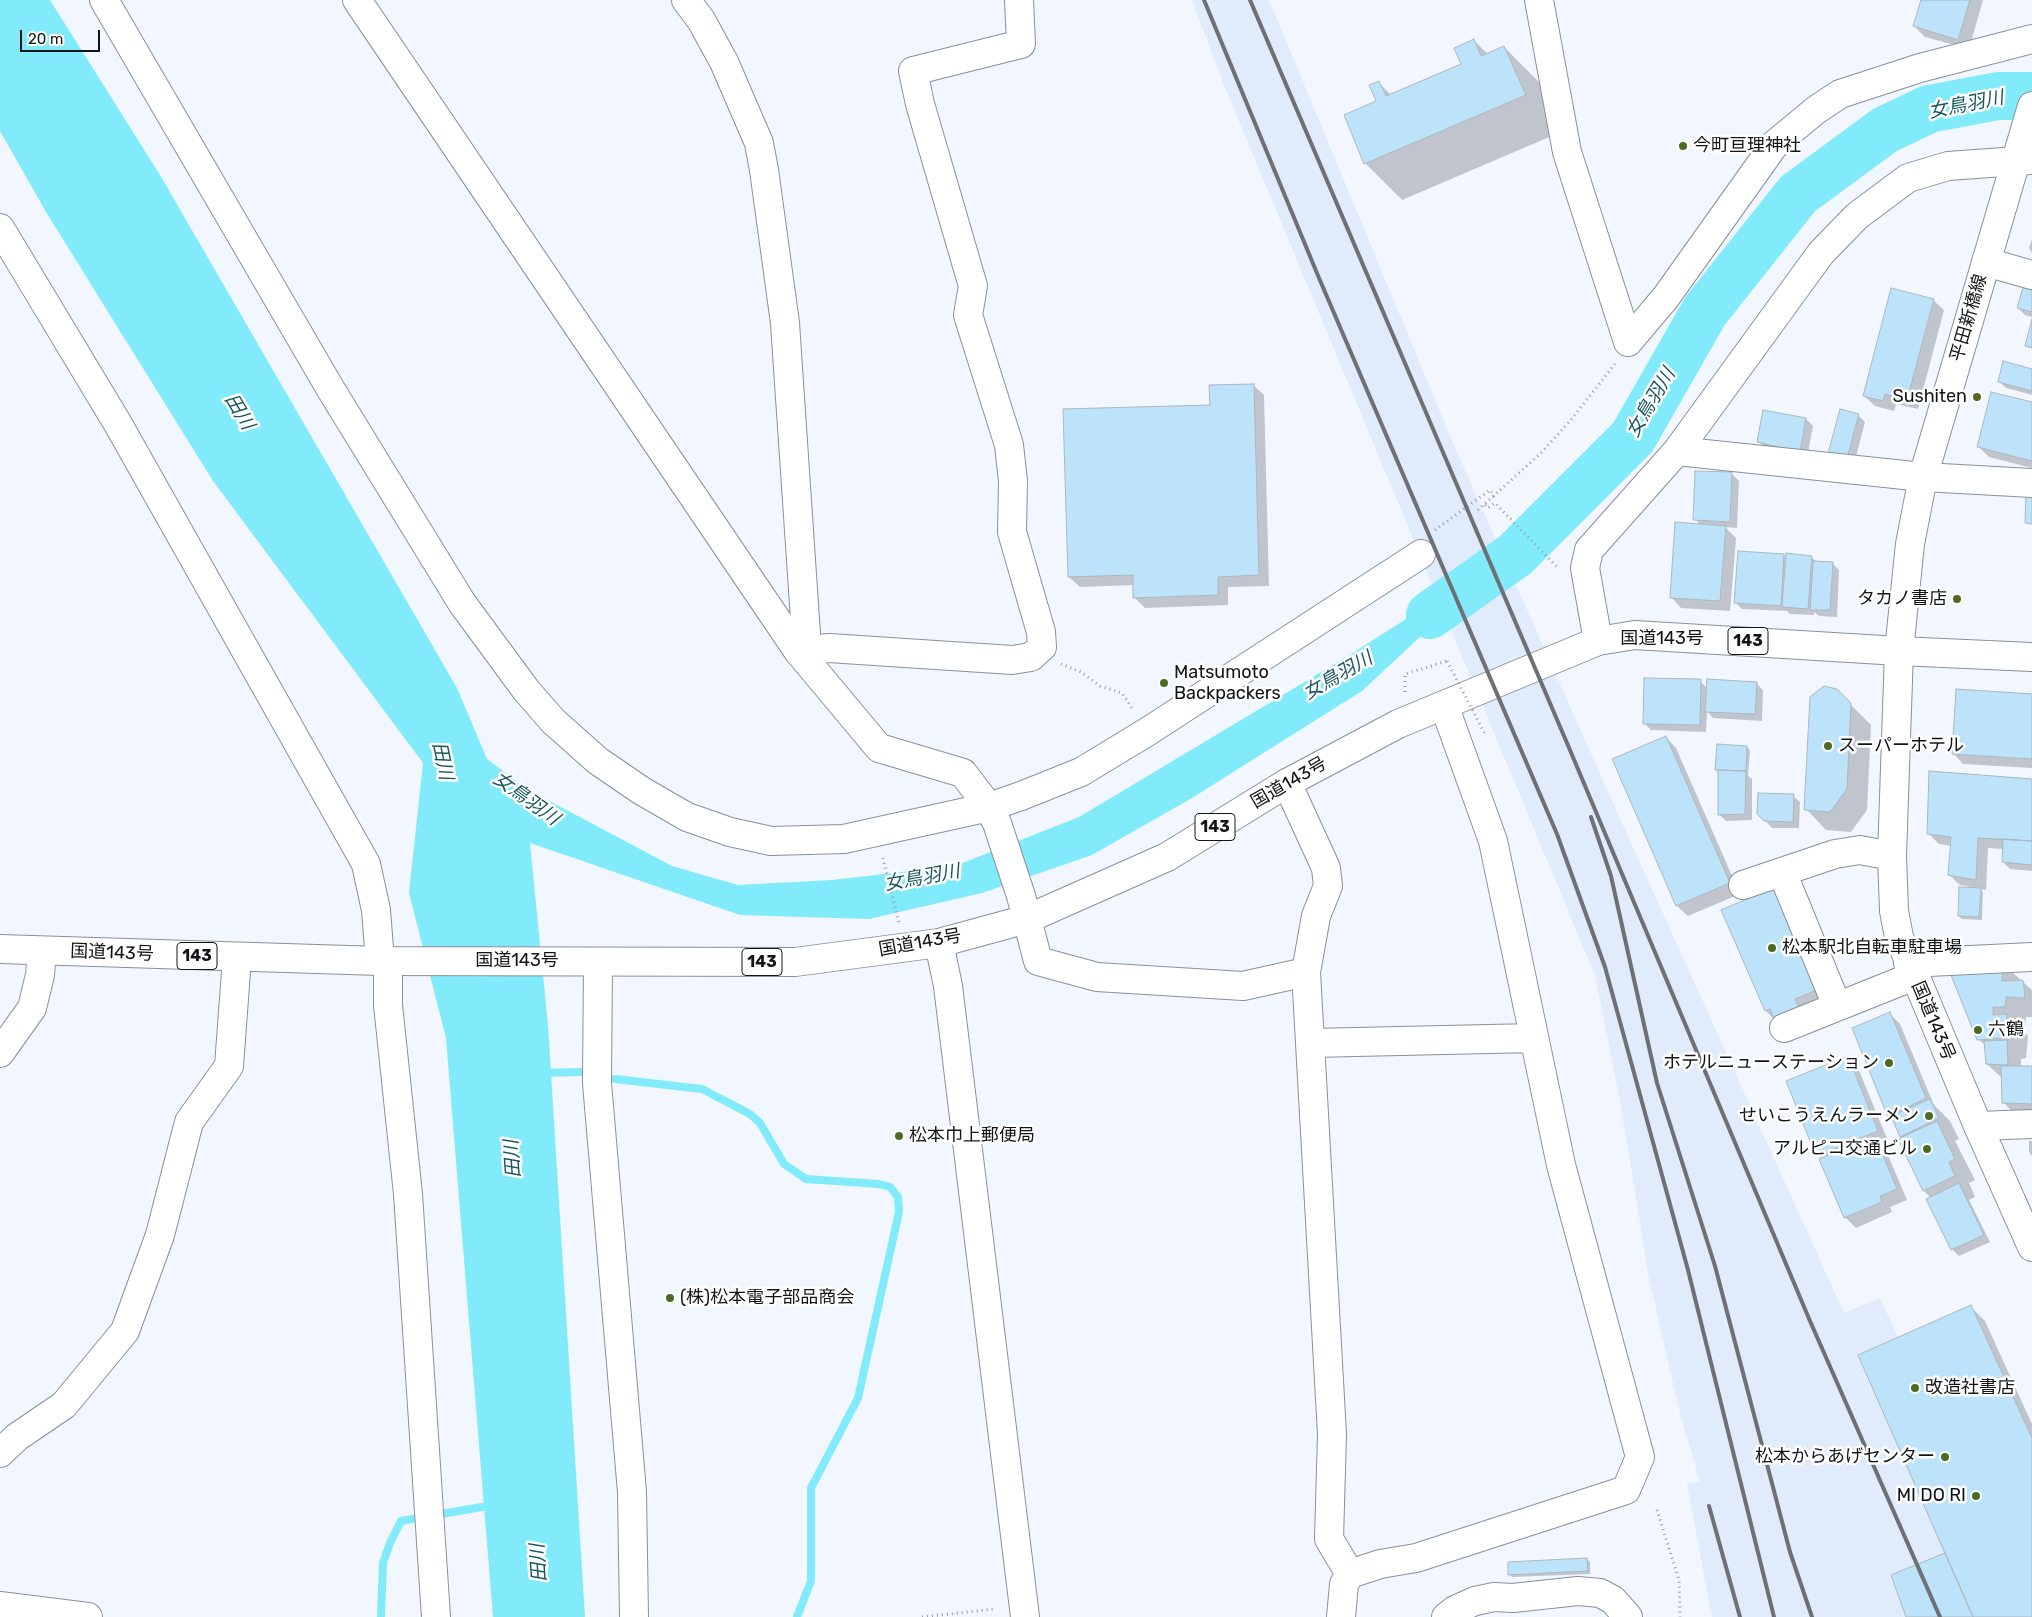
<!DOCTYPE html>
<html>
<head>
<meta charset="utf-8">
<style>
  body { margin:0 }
  #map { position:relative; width:2032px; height:1617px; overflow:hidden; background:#f1f6ff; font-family:Rubik,sans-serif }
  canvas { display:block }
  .scale { position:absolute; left:20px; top:30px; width:80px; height:22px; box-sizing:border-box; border:2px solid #121417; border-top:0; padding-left:6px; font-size:15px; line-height:18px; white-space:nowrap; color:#121417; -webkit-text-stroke:4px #fff; paint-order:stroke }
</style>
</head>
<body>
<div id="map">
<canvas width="2032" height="1617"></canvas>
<div class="scale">20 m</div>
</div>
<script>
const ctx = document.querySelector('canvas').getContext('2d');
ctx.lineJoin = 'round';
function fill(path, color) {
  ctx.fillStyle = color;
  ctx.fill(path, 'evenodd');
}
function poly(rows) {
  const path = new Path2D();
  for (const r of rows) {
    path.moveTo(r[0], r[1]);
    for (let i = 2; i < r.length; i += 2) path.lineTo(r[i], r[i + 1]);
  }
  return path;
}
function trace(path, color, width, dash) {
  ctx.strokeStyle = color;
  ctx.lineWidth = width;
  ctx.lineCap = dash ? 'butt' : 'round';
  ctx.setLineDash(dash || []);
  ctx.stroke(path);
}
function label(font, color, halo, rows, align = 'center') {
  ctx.font = font + ' Rubik,"Noto Sans JP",sans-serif';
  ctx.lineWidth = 5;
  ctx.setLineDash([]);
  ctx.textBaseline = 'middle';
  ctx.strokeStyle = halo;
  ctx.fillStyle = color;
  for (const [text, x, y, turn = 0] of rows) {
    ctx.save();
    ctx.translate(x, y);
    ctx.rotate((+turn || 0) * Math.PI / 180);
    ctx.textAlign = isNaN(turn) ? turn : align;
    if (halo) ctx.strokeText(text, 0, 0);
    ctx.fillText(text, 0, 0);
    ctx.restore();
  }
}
fill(poly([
  [1192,0,1269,0,1455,448,1612,801,1844,1313,1880,1298,1898,1337,1971,1305,2032,1444,2032,1617,1712,1617,1687,1484,1700,1482,1678,1405,1649,1278,1621,1105,1595,975,1224,85]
]), '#e0ebfc');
fill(poly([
  [0,0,50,0,160,175,457,688,487,759,527,789,672,866,738,885,832,880,955,866,1079,817,1348,656,1511,552,1362,691,1192,798,1092,855,982,893,869,919,740,915,530,843,548,1025,585,1617,493,1617,446,1038,409,893,423,763,213,481,46,212,0,131]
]), '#81ebfb');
fill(poly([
  [1922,0,1983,0,1969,49,1925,37,1914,26],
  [1473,40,1488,54,1504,47,1541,84,1561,132,1402,200,1365,163,1378,102,1379,83,1391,95,1462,65],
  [2032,239,2032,253,2029,248],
  [2032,287,2032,317,2025,315,2018,308],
  [1933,300,1944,310,1918,409,1896,404,1894,411,1875,406,1864,396],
  [2032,371,2032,395,2006,388,1999,381],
  [1253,385,1264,395,1269,586,1228,587,1228,605,1145,608,1134,597,1134,585,1080,587,1069,577,1211,406],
  [2032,404,2032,468,1989,457,1978,446],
  [1764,412,1806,419,1813,426,1807,458,1765,448,1758,441],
  [1858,415,1865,422,1853,468,1835,463],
  [1732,474,1739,481,1737,528,1725,527,1736,538,1730,611,1681,608,1671,597,1701,526,1695,519],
  [1784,555,1787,559,1811,557,1817,562,1832,563,1839,570,1837,617,1819,616,1814,612,1814,615,1790,614,1787,611,1742,609,1735,602],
  [1700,681,1707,688,1756,683,1763,690,1762,721,1713,718,1707,711,1706,732,1651,730,1644,723],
  [1836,690,1871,725,1867,810,1851,832,1826,830,1806,809],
  [2032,695,2032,768,1963,764,1953,753],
  [1666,737,1676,748,1740,894,1688,916,1677,906,1614,760],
  [1747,747,1750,750,1748,776,1752,779,1752,820,1726,821,1719,814,1720,772,1717,769],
  [2032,780,2032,871,2010,869,2003,862,2004,849,1988,848,1986,890,1980,889,1983,892,1982,920,1962,919,1959,916,1971,887,1960,885,1949,875,1952,846,1939,844,1928,833],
  [1793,796,1800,802,1799,828,1772,828,1758,813],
  [1723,910,1833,997,1776,1021,1766,1011],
  [2003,964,2032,990,2032,1017,2026,1017,2025,1027,2019,1027,2028,1036,2026,1058,2021,1059,2021,1068,2032,1068,2032,1123,2024,1123,2003,1102,2002,1078,1987,1064,1986,1046,1978,1039],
  [1890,1014,1900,1024,1934,1105,1950,1121,1959,1139,1955,1141,1975,1180,1969,1183,1975,1197,1969,1200,1990,1242,1959,1256,1952,1249,1931,1198,1924,1191,1853,1028],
  [1847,1058,1858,1068,1888,1141,1881,1144,1885,1148,1907,1200,1890,1207,1892,1212,1856,1228,1845,1217,1822,1159,1817,1155],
  [2029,1141,2032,1141,2032,1156,2029,1152],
  [1971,1307,1985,1321,2032,1424,2032,1617,1908,1617,1947,1554],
  [1587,1559,1590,1562,1590,1574,1512,1577,1509,1574]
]), '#0003');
trace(poly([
  [541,1073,581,1072],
  [615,1079,702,1089,750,1114,760,1123,784,1164,806,1179,879,1184,890,1187,898,1197,899,1212,858,1398,811,1488,811,1581,797,1617],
  [381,1617,383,1563,390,1543,401,1521,493,1505]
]), '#81ebfb', 8);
trace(poly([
  [1430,615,1515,555,1633,437,1705,311,1798,194,1885,130,1929,109,1998,96,2032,96]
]), '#81ebfb', 48);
const building = poly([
  [1921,0,1970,0,1958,40,1913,26,1921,0],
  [1474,39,1481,56,1504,46,1526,95,1364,164,1344,115,1376,101,1369,85,1379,81,1386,96,1461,64,1454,48,1474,39],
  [2024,284,2032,286,2032,312,2017,308,2024,284],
  [1891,288,1934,299,1907,400,1885,394,1883,401,1863,396,1891,288],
  [2032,319,2032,348,2025,346,2032,319],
  [2003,361,2032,369,2032,391,1998,382,2003,361],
  [1254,384,1259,575,1218,577,1218,595,1133,598,1133,575,1068,577,1063,409,1210,405,1209,385,1254,384],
  [1991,392,2032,402,2032,461,1977,447,1991,392],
  [1840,409,1859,414,1846,462,1827,457,1840,409],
  [1763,410,1806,418,1800,452,1757,442,1763,410],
  [1695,471,1732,472,1730,522,1693,520,1695,471],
  [2026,493,2032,493,2032,524,2025,523,2026,493],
  [1675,522,1726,526,1720,601,1670,598,1675,522],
  [1738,551,1784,554,1781,606,1734,603,1738,551],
  [1786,553,1812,556,1808,609,1782,607,1786,553],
  [1813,561,1833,562,1830,610,1810,610,1813,561],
  [1644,678,1701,679,1700,725,1643,724,1644,678],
  [1707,679,1757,682,1755,714,1705,712,1707,679],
  [1824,686,1837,689,1851,703,1847,789,1830,812,1804,810,1810,697,1824,686],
  [1956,689,2032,694,2032,759,1952,754,1956,689],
  [1666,736,1730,883,1676,906,1612,759,1666,736],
  [1717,744,1747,746,1746,771,1715,770,1717,744],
  [1718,770,1746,771,1745,814,1718,815,1718,770],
  [1929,771,2032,779,2032,841,1978,838,1976,880,1948,875,1951,837,1927,834,1929,771],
  [1758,793,1794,794,1793,822,1764,821,1757,814,1758,793],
  [2003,839,2032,841,2032,865,2002,862,2003,839],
  [1780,885,1824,987,1795,999,1800,1010,1775,1020,1770,1009,1765,1011,1721,910,1780,885],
  [1959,887,1981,888,1979,917,1958,916,1959,887],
  [2003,962,2002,981,2023,980,2025,998,2006,997,2005,1007,1993,1007,1993,1015,2007,1014,2006,1038,1977,1040,1947,965,2003,962],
  [1890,1012,1926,1098,1888,1117,1852,1028,1890,1012],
  [2007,1040,2008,1065,1986,1064,1984,1041,2007,1040],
  [1848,1056,1878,1131,1816,1156,1786,1081,1848,1056],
  [2001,1066,2032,1066,2032,1104,2002,1103,2001,1066],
  [1930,1099,1939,1118,1900,1137,1891,1116,1930,1099],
  [1937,1121,1955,1159,1949,1162,1955,1176,1923,1191,1898,1139,1937,1121],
  [1875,1136,1897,1189,1880,1196,1882,1202,1844,1218,1819,1159,1875,1136],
  [1959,1183,1984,1235,1951,1250,1926,1199,1959,1183],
  [1971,1305,2032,1438,2032,1617,1973,1617,1858,1355,1971,1305],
  [1945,1553,1973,1617,1906,1617,1891,1575,1945,1553],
  [1587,1558,1588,1571,1508,1575,1508,1562,1587,1558]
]);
fill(building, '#bde3fa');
trace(building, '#acb7be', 1);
const minor = poly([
  [104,0,330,388,462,603,526,690,553,721,598,761,642,791,687,817,730,832,771,841,844,839,989,807,1021,796,1081,772,1147,732,1421,554],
  [357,0,798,651,879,748,963,773,989,807,997,823,1021,896,1038,961,1097,977,1243,986,1306,972],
  [686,0,701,20,724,62,759,143,764,170,785,323,788,368,806,634,798,651,829,648,1012,660,1031,657,1042,647,1041,632,1012,532,1013,481,1009,445,968,315,973,286,920,104,913,71,1021,44,1019,0],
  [1539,0,1567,152,1628,342],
  [0,228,118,424,366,864,376,910,380,961],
  [1986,262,2032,275],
  [1628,342,1666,297,1775,144,1816,110,1840,94,1920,68,2032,39],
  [1677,451,1923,477,2032,483],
  [1598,641,1585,568,1589,550,1677,451,1821,253,1857,216,1908,178,1948,166,2032,160],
  [1899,651,2032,657],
  [1287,783,1326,868,1328,886,1316,916,1306,972,1332,1434,1329,1539,1350,1574],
  [1782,872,1837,1006],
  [1743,885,1835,854,1860,850,1892,856],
  [939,943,948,986,1025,1617],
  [388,961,388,1005,408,1194,436,1617],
  [598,962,597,1083,632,1492,634,1617],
  [1908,963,2032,957],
  [1784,1028,1914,976],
  [1311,1043,1534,1038],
  [0,1053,32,1008,40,975,42,951],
  [1978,1126,2032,1124],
  [0,1453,17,1437,64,1405,125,1331,160,1235,189,1122,229,1066,237,958],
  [0,1606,88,1617],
  [1341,1617,1344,1584,1350,1574,1380,1564,1416,1558,1626,1490,1640,1457,1561,1165,1493,841,1444,705],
  [1446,1617,1455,1610,1475,1601,1494,1597,1513,1598,1578,1591,1600,1593,1613,1600,1628,1617]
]);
const major = poly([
  [1899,651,1910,544,1923,477,2032,106]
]);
const highway = poly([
  [0,949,380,961,795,962,939,943,1027,919,1167,857,1287,783,1398,724,1598,641,1635,635,1899,651,1892,856,1894,911,1899,937,1978,1126,2032,1247]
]);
trace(minor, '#8a909a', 30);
trace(major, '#8a909a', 30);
trace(highway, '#8a909a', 30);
trace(poly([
  [1485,505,1488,508,1495,503,1558,568],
  [1478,510,1541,453,1570,421,1615,364],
  [1435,530,1490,490,1494,497],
  [1061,664,1081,672,1100,686,1122,693,1133,710],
  [1405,692,1405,674,1447,661],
  [883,858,899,923],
  [1657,1510,1679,1580,1680,1617],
  [922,1617,995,1609]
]), '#989ca2', 3, [1, 4]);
trace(minor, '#fff', 28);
trace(major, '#fff', 28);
trace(highway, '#fff', 28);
trace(poly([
  [1204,0,1319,278,1557,834,1605,967,1688,1270,1774,1617],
  [1250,0,1567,743,1810,1321,1940,1617],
  [1591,817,1611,876,1657,1083,1715,1266,1790,1552,1812,1617],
  [1709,1506,1740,1617]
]), '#6d7075', 4);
trace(poly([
  [1447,661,1485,734]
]), '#989ca2', 3, [1, 4]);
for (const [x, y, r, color] of [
  [1683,146,5,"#4a6b21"],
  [1977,397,5,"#4a6b21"],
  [1957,599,5,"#4a6b21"],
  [1164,683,5,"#4a6b21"],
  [1828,746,5,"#4a6b21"],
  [1772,948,5,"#4a6b21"],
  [1978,1030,5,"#4a6b21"],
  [1889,1063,5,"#4a6b21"],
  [1929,1116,5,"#4a6b21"],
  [899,1136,5,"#4a6b21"],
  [1927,1149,5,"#4a6b21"],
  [670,1298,5,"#4a6b21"],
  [1915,1388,5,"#4a6b21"],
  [1945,1457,5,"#4a6b21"],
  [1976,1496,5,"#4a6b21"]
]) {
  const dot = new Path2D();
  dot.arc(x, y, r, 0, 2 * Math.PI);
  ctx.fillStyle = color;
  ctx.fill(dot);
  trace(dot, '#fff', 2);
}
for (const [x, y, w] of [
  [1748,641,40],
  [1215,827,40],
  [197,956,40],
  [762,962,40]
]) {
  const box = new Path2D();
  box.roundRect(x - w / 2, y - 13.5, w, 27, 4);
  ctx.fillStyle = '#fff';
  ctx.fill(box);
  trace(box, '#121417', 1);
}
label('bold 16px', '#121417', null, [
  ["143",1748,641],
  ["143",1215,827],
  ["143",197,956],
  ["143",762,962]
]);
label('18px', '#121417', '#fff', [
  ["今町亘理神社",1693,146],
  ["Sushiten",1967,397,"right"],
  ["タカノ書店",1947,599,"right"],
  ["Matsumoto",1174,673],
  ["Backpackers",1174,694],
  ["スーパーホテル",1838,746],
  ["松本駅北自転車駐車場",1782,948],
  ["六鶴",1988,1030],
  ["ホテルニューステーション",1879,1063,"right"],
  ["せいこうえんラーメン",1919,1116,"right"],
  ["松本巾上郵便局",909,1136],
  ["アルピコ交通ビル",1917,1149,"right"],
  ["(株)松本電子部品商会",680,1298],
  ["改造社書店",1925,1388],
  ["松本からあげセンター",1935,1457,"right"],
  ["MI DO RI",1966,1496,"right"]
], 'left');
label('18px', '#121417', '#fff', [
  ["平田新橋線",1969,318,-74],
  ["国道143号",1662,639],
  ["国道143号",1289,783,-30],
  ["国道143号",920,943,-10],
  ["国道143号",112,953,2],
  ["国道143号",517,961],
  ["国道143号",1933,1021,67]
]);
label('italic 19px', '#18565e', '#fff', [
  ["女鳥羽川",1966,105,-11],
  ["女鳥羽川",1651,403,-59],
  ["田川",239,412,59],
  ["女鳥羽川",1338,676,-30],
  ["田川",442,761,78],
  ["女鳥羽川",526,799,36],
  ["女鳥羽川",922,878,-10],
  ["田川",513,1159,-94],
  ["田川",539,1563,-94]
]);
</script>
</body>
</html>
